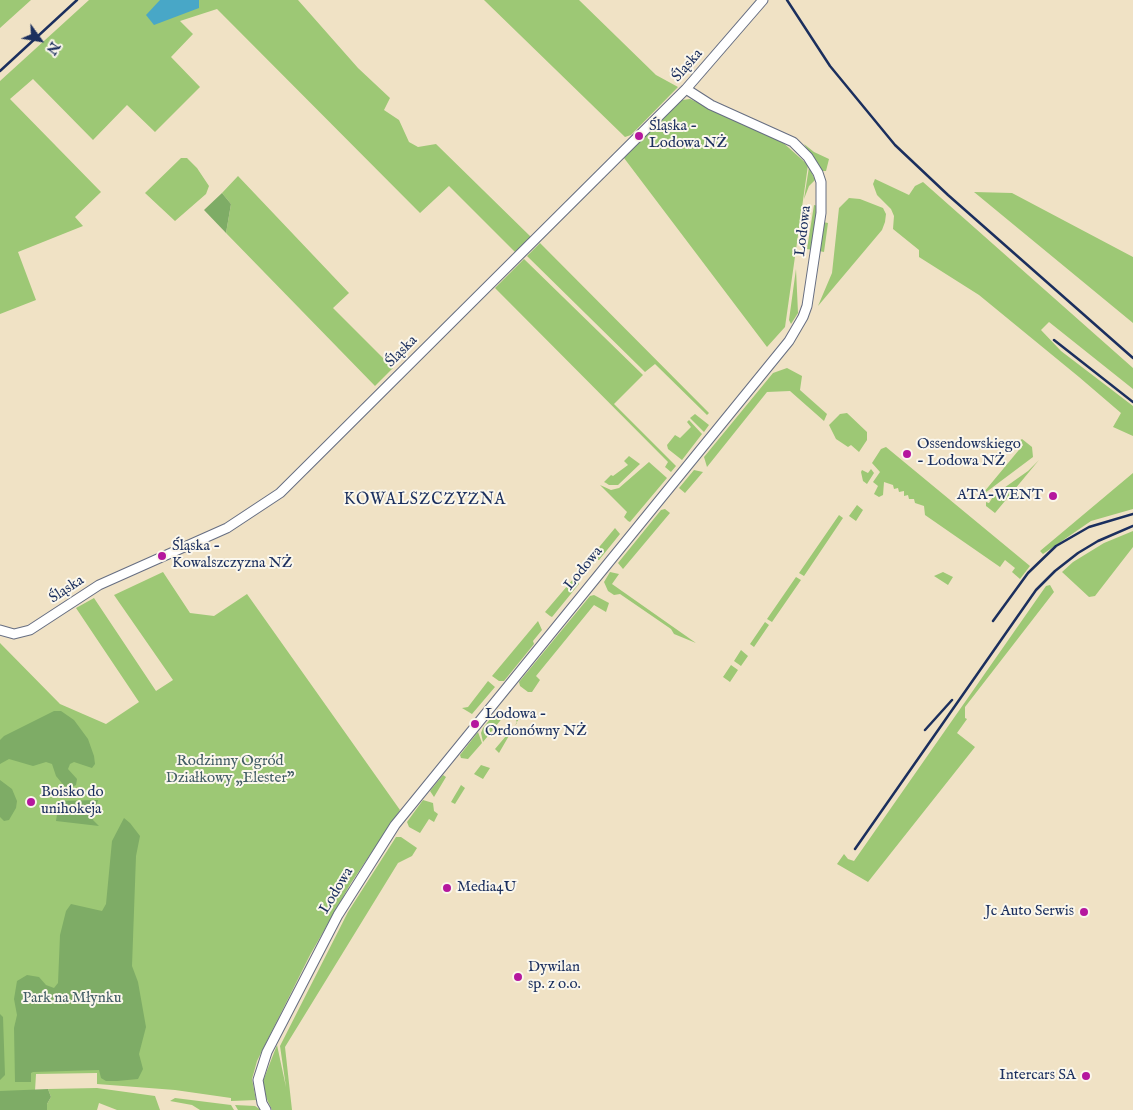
<!DOCTYPE html>
<html>
<head>
<meta charset="utf-8">
<style>
  body { margin:0 }
  #map { position:relative; width:1133px; height:1110px; overflow:hidden; background:#f0e2c5; font-family:"IM FELL English",serif }
  canvas { display:block }
  .north { position:absolute; left:15px; top:15px; width:50px; height:50px; -webkit-text-stroke:4px #fbf7ec; paint-order:stroke; rotate:122deg; font-size:14px; font-weight:700; line-height:20px; text-align:center; color:#1b2f5e }
  .north::after { content:''; display:block; margin:auto; width:18px; height:22px; background:#1b2f5e; clip-path:polygon(50% 0,100% 100%,50% 72%,0 100%) }
</style>
</head>
<body>
<div id="map">
<canvas width="1133" height="1110"></canvas>
<div class="north">N</div>
</div>
<script>
const ctx = document.querySelector('canvas').getContext('2d');
ctx.lineJoin = 'round';
function fill(path, color) {
  ctx.fillStyle = color;
  ctx.fill(path, 'evenodd');
}
function poly(rows) {
  const path = new Path2D();
  for (const r of rows) {
    path.moveTo(r[0], r[1]);
    for (let i = 2; i < r.length; i += 2) path.lineTo(r[i], r[i + 1]);
  }
  return path;
}
function trace(path, color, width, dash) {
  ctx.strokeStyle = color;
  ctx.lineWidth = width;
  ctx.lineCap = dash ? 'butt' : 'round';
  ctx.setLineDash(dash || []);
  ctx.stroke(path);
}
function label(font, color, halo, rows, align = 'center') {
  ctx.font = font + ' "IM FELL English",serif';
  ctx.lineWidth = 4;
  ctx.setLineDash([]);
  ctx.textBaseline = 'middle';
  ctx.strokeStyle = halo;
  ctx.fillStyle = color;
  for (const [text, x, y, turn = 0] of rows) {
    ctx.save();
    ctx.translate(x, y);
    ctx.rotate((+turn || 0) * Math.PI / 180);
    ctx.textAlign = isNaN(turn) ? turn : align;
    if (halo) ctx.strokeText(text, 0, 0);
    ctx.fillText(text, 0, 0);
    ctx.restore();
  }
}
fill(poly([
  [0,0,31,0,0,28],
  [89,0,298,0,358,68,390,98,384,110,399,120,409,142,418,147,436,144,531,237,515,252,449,186,420,213,217,9,180,21,193,34,171,57,200,87,155,132,127,105,93,140,33,79,10,99,101,192,75,217,83,226,18,252,36,300,0,314,0,81],
  [484,0,579,0,656,75,678,87,631,135,625,137],
  [690,99,779,139,808,165,785,327,767,347,624,158,675,106,682,100],
  [804,144,814,152,829,159,826,171,821,171],
  [181,158,187,158,197,168,209,186,206,194,175,221,145,193],
  [809,167,815,180,809,186,804,199],
  [238,176,349,293,333,308,393,368,375,386,226,233,231,204,222,193],
  [875,179,909,195,915,186,923,182,1133,368,1133,389,1049,322,1041,330,1061,351,1133,406,1133,436,1113,427,1121,413,1079,377,979,295,919,257,919,250,893,229,894,216,891,209,877,195,873,184],
  [974,192,1012,193,1133,257,1133,323],
  [849,198,860,199,883,208,886,214,885,222,882,230,818,306,832,273,839,208],
  [814,205,818,206,812,250,807,249],
  [823,222,828,223,824,252,819,251],
  [540,243,709,413,707,415,655,364,645,372,527,256],
  [524,259,643,375,614,404,676,466,671,472,665,467,668,462,495,288],
  [796,269,798,313,791,324,789,320],
  [787,368,802,376,800,390,827,414,824,421,790,391,767,392,707,467,704,457,773,373],
  [847,413,867,432,867,440,859,452,851,445,848,447,836,439,829,425,840,414],
  [695,414,709,425,704,432,690,418],
  [689,420,702,434,682,460,668,449,667,445,675,435,680,438,691,427,687,422],
  [1022,439,1032,447,1033,457,985,493,984,492,1023,445,1019,441],
  [886,447,1030,566,1020,579,1012,572,1015,568,1005,560,1000,567,925,515,924,506,915,503,914,499,909,499,908,495,904,496,904,491,899,492,898,488,894,489,893,485,884,482,883,495,879,497,874,494,878,486,873,482,880,472,872,463,881,449],
  [629,456,640,464,618,485,609,485,606,483,604,482,611,475,613,476,628,465,624,461],
  [1039,460,995,513,986,506,986,502,989,503,994,495,1028,471],
  [649,462,667,478,630,522,628,521,624,517,627,512,600,485,611,490,619,488],
  [871,469,874,473,867,484,863,481,861,472,862,470,868,473],
  [694,470,703,472,685,493,679,488],
  [1133,473,1133,509,1091,521,1043,554,1040,551],
  [857,505,863,510,856,521,849,516],
  [665,509,670,513,623,569,618,563,661,510],
  [839,515,843,518,804,576,799,573],
  [615,528,620,534,599,560,590,558],
  [1133,531,1133,547,1095,596,1089,597,1062,572,1073,562,1104,543],
  [163,572,190,613,214,616,247,594,400,810,351,883,310,955,257,1061,252,1079,256,1100,231,1101,231,1098,175,1090,97,1084,97,1073,36,1074,35,1091,0,1092,0,643,60,704,106,724,139,702,76,608,94,598,156,691,173,680,114,595],
  [610,572,619,574,612,584,696,643,674,634,671,629,620,594,614,595,608,591,604,582],
  [943,572,953,577,948,585,934,576],
  [796,577,801,580,772,622,767,619],
  [574,578,579,584,552,617,550,616,545,612],
  [1050,585,1054,592,965,707,965,718,967,719,957,733,975,747,868,882,837,864,844,854,848,859,854,861,1046,586],
  [594,595,609,603,606,612,594,605,536,676,540,680,532,692,528,692,520,686,519,682,590,596],
  [538,621,542,630,533,641,534,644,504,681,499,681,492,676],
  [765,622,769,625,754,647,750,644],
  [741,650,748,656,741,666,734,661],
  [731,665,738,670,730,682,723,677],
  [488,681,495,687,472,714,462,708,468,707],
  [498,709,503,711,504,716,483,742,481,733,483,728],
  [514,711,521,715,499,753,495,749,517,723],
  [478,732,482,743,468,759,461,758,460,755],
  [481,765,490,768,483,779,474,774],
  [443,775,446,777,434,797,430,791],
  [461,785,465,788,455,804,451,802],
  [423,800,433,803,434,811,438,814,434,822,429,819,420,833,409,827,407,822],
  [396,837,401,837,417,848,412,856,398,863,285,1047,292,1110,272,1110,266,1097,263,1081,277,1045,286,1087,280,1046,348,912],
  [97,1088,155,1096,160,1110,117,1110,99,1103,97,1110,47,1110,47,1104,51,1097,48,1089],
  [175,1098,231,1105,234,1110,200,1110,192,1105,170,1101],
  [235,1105,255,1106,261,1110,238,1110]
]), '#9dc875');
fill(poly([
  [222,193,231,204,226,233,204,210],
  [54,711,61,711,74,720,88,739,94,756,95,764,92,768,74,762,70,764,68,769,77,779,76,785,72,787,66,788,56,776,52,764,46,762,33,766,9,759,0,764,0,740,4,736],
  [0,780,12,789,17,801,16,808,9,820,4,821,0,817],
  [98,800,93,820,99,826,56,821,59,801],
  [124,818,130,823,140,836,136,856,132,966,138,982,146,1027,139,1054,143,1069,138,1079,117,1081,106,1081,101,1078,99,1070,33,1072,31,1073,31,1082,15,1082,14,1028,17,1015,14,999,17,981,27,975,39,977,46,985,54,988,58,983,60,935,66,911,71,904,102,911,106,904,112,841],
  [0,1014,3,1017,5,1075,0,1080],
  [48,1089,51,1097,47,1104,47,1110,0,1110,0,1091]
]), '#7eac66');
fill(poly([
  [160,0,199,0,199,8,154,25,146,15]
]), '#48a7c7');
const tertiary = poly([
  [0,630,14,634,30,630,99,585,227,528,280,493,686,89,763,0],
  [266,1110,262,1103,258,1080,267,1052,338,915,395,825,789,341,803,317,807,306,821,213,821,182,818,173,808,157,793,142,711,105,686,89]
]);
trace(tertiary, '#666e82', 11);
trace(tertiary, '#fff', 9);
trace(poly([
  [787,0,830,66,895,145,948,195,1133,358],
  [0,71,77,0],
  [1054,340,1133,402],
  [993,621,1028,573,1056,546,1089,527,1133,514],
  [925,730,952,700],
  [855,849,1036,590,1055,571,1078,553,1098,541,1133,526]
]), '#1b2f5e', 2.5);
for (const [x, y, r, color] of [
  [639,136,5,"#b5179e"],
  [907,454,5,"#b5179e"],
  [1053,496,5,"#b5179e"],
  [162,556,5,"#b5179e"],
  [475,724,5,"#b5179e"],
  [31,802,5,"#b5179e"],
  [447,888,5,"#b5179e"],
  [1084,912,5,"#b5179e"],
  [518,977,5,"#b5179e"],
  [1086,1076,5,"#b5179e"]
]) {
  const dot = new Path2D();
  dot.arc(x, y, r, 0, 2 * Math.PI);
  ctx.fillStyle = color;
  ctx.fill(dot);
  trace(dot, '#fbf7ec', 2);
}
label('15px', '#1b2f5e', '#fbf7ec', [
  ["Śląska",688,66,-49],
  ["Lodowa",804,231,-83],
  ["Śląska",402,352,-45],
  ["Lodowa",584,569,-51],
  ["Śląska",67,590,-33],
  ["Lodowa",337,891,-59]
]);
label('15px', '#1b2f5e', '#fbf7ec', [
  ["Śląska -",649,127],
  ["Lodowa NŻ",649,144],
  ["Ossendowskiego",917,445],
  ["- Lodowa NŻ",917,462],
  ["ATA-WENT",1043,496,"right"],
  ["Śląska -",172,547],
  ["Kowalszczyzna NŻ",172,564],
  ["Lodowa -",485,715],
  ["Ordonówny NŻ",485,732],
  ["Boisko do",41,793],
  ["unihokeja",41,810],
  ["Media4U",457,888],
  ["Jc Auto Serwis",1074,912,"right"],
  ["Dywilan",528,968],
  ["sp. z o.o.",528,985],
  ["Intercars SA",1076,1076,"right"]
], 'left');
label('15px', '#425d65', '#fbf7ec', [
  ["Rodzinny Ogród",230,762],
  ["Działkowy „Elester”",230,779],
  ["Park na Młynku",72,999]
]);
ctx.letterSpacing = '1px';
label('16px', '#1b2f5e', '#fbf7ec', [
  ["KOWALSZCZYZNA",425,501]
]);
ctx.letterSpacing = '0px';
</script>
</body>
</html>
